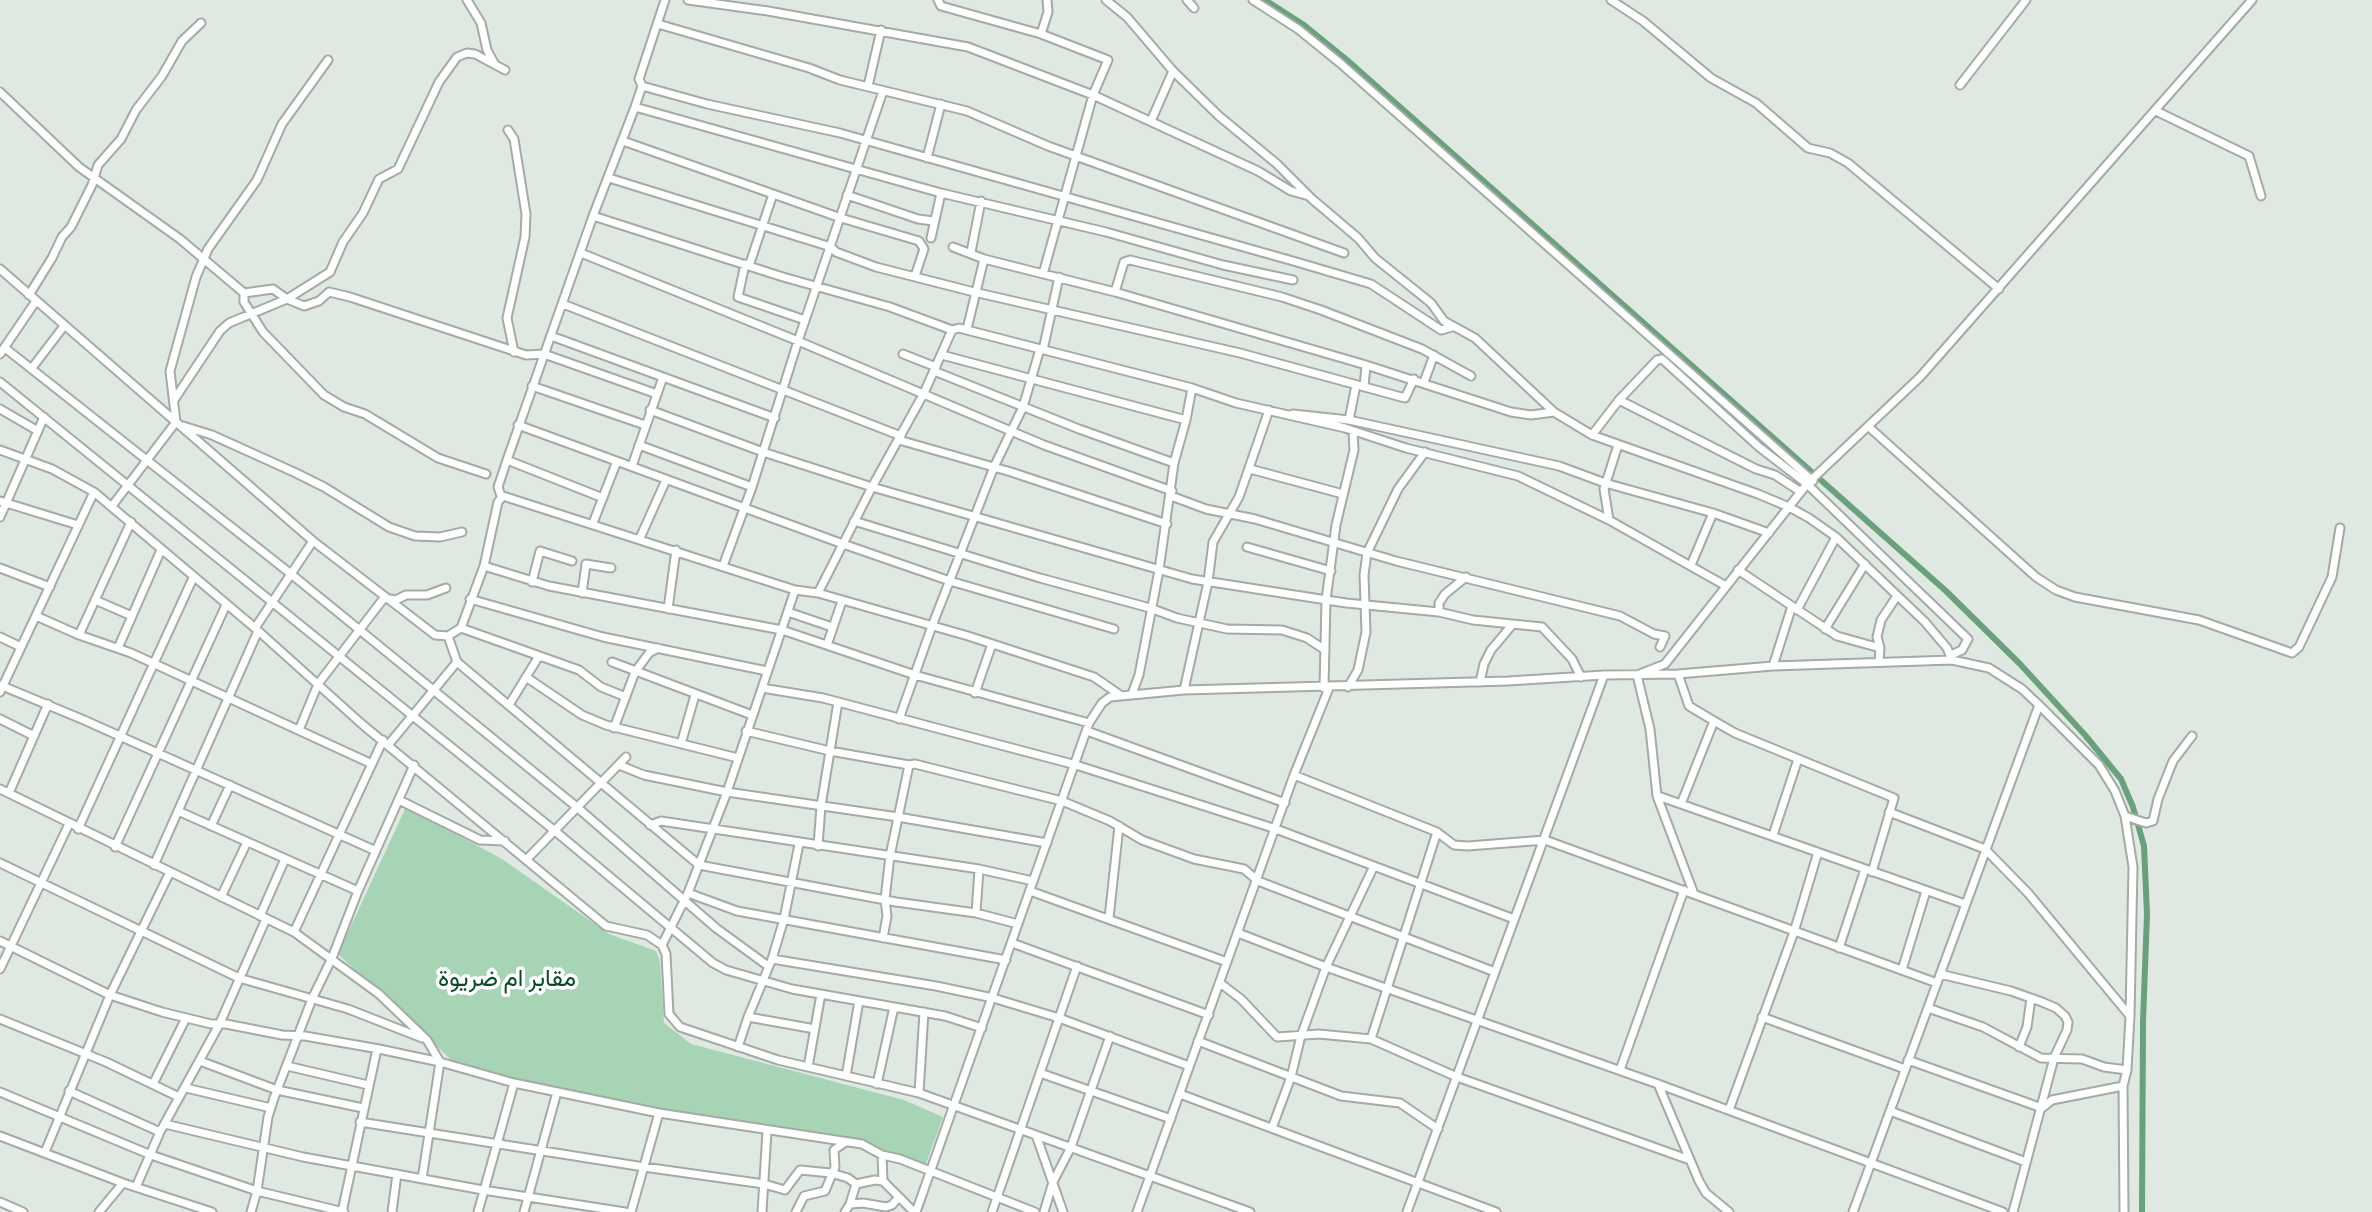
<!DOCTYPE html>
<html>
<head>
<meta charset="utf-8">
<style>
  body { margin:0 }
  canvas { display:block; background:#e0e8e2 }
</style>
</head>
<body>
<canvas width="2372" height="1212"></canvas>
<script>
const ctx = document.querySelector('canvas').getContext('2d');
ctx.lineJoin = 'round';
function fill(path, color) {
  ctx.fillStyle = color;
  ctx.fill(path, 'evenodd');
}
function poly(rows) {
  const path = new Path2D();
  for (const r of rows) {
    path.moveTo(r[0], r[1]);
    for (let i = 2; i < r.length; i += 2) path.lineTo(r[i], r[i + 1]);
  }
  return path;
}
function trace(path, color, width, dash) {
  ctx.strokeStyle = color;
  ctx.lineWidth = width;
  ctx.lineCap = dash ? 'butt' : 'round';
  ctx.setLineDash(dash || []);
  ctx.stroke(path);
}
function label(font, color, halo, rows, align = 'center') {
  ctx.font = font + ' Cabin,Vazirmatn,sans-serif';
  ctx.lineWidth = 7;
  ctx.setLineDash([]);
  ctx.textBaseline = 'middle';
  ctx.strokeStyle = halo;
  ctx.fillStyle = color;
  for (const [text, x, y, turn = 0] of rows) {
    ctx.save();
    ctx.translate(x, y);
    ctx.rotate((+turn || 0) * Math.PI / 180);
    ctx.textAlign = isNaN(turn) ? turn : align;
    if (halo) ctx.strokeText(text, 0, 0);
    ctx.fillText(text, 0, 0);
    ctx.restore();
  }
}
fill(poly([
  [406,807,502,859,609,934,656,951,660,962,664,1023,691,1044,904,1100,943,1117,924,1169,857,1142,682,1115,460,1068,338,954]
]), '#a6d4b4');
trace(poly([
  [1265,0,1304,25,1347,60,1946,591,2020,664,2085,735,2121,779,2133,807,2144,846,2147,914,2143,1022,2142,1212]
]), '#6aa07c', 6);
const minor = poly([
  [467,0,481,23,487,50,494,63],
  [688,0,768,11,968,47,1093,95,1258,171,1291,191,1309,196],
  [938,0,941,6,1041,34,1108,60,1093,95,1043,274],
  [1106,0,1127,17,1173,71,1219,116,1277,164,1312,199,1358,238,1375,258,1431,303,1444,321,1475,338,1554,412,1592,435,1758,494,1789,507,1809,518,1836,537,1925,622,1947,648,1952,660],
  [1187,0,1194,8],
  [1253,0,1298,29,1340,63,1813,481],
  [1611,0,1643,21,1711,78,1756,103,1808,148,1830,153,1848,163,1999,289],
  [658,24,809,68,840,80,967,111,1048,146,1344,253],
  [1041,34,1048,12,1047,0],
  [1960,85,2026,0],
  [642,86,707,104,840,133,1293,261,1371,284,1441,330,1452,327],
  [868,86,881,30],
  [0,92,79,167,180,239,244,293,273,289,287,299,304,306,319,301,329,292,350,297,526,355,544,354,657,394],
  [635,107,941,193,1106,232,1223,265,1293,280],
  [2156,111,2249,156,2261,196],
  [1151,121,1173,71],
  [508,130,514,139,526,214,525,237,507,318,514,352],
  [623,141,841,218,919,241,924,249,915,276],
  [927,158,941,104],
  [609,178,831,247,836,252,876,267,974,292,1240,353,1405,398,1414,379],
  [847,195,918,219,933,221],
  [593,216,783,277,890,307,952,330],
  [931,238,941,193],
  [953,247,984,259,1115,292,1366,365,1511,412,1531,415,1554,412],
  [971,252,981,201],
  [581,253,798,341,1044,445,1172,491],
  [745,264,738,297,805,320],
  [749,266,773,194],
  [0,269,313,541,435,635,448,636,461,628,484,566,498,502,503,496,795,590,818,593,872,487,924,393,952,330,959,328,1192,388,1236,403,1345,428,1406,448,1518,476,1609,520,1726,586],
  [1115,292,1124,262,1130,260,1282,297,1321,310,1422,349,1471,376],
  [244,293,244,302,263,332,324,395,344,407,365,414,438,458,486,474],
  [29,295,52,258,62,237,71,227,92,185,98,165,121,139,136,110,162,76,182,41,201,23],
  [563,304,901,436],
  [967,329,984,259],
  [551,336,775,418],
  [5,348,291,574,578,808,716,928,768,966],
  [1043,350,1059,277],
  [0,354,36,301],
  [903,354,936,367],
  [942,355,1186,420],
  [32,368,64,326],
  [934,371,1079,429,1174,463],
  [0,382,555,831,713,963,726,970,792,989,945,1016,982,1028],
  [1424,382,1434,355],
  [532,386,645,425],
  [1364,387,1366,365],
  [174,400,220,331,229,323,287,299,330,272,343,242,363,213,379,179,398,169,439,82,457,57,467,53,475,54,505,70],
  [1619,400,1756,469,1775,475,1801,492],
  [0,409,38,431],
  [650,410,763,452,872,487,1192,579,1346,603,1439,612,1473,620,1542,627,1572,659,1581,677],
  [1293,414,1349,420,1559,466,1605,483,1713,513,1769,533],
  [1349,420,1356,385],
  [518,425,843,544,950,581,1114,629],
  [183,426,212,435,296,473,324,487,389,527,415,536,440,537,462,532],
  [1870,428,2036,577,2056,590,2075,597,2199,620,2292,653,2299,647,2332,577,2340,528],
  [1592,435,1619,400,1657,360,1662,359,1759,447,1807,484,1968,639,1962,650,1951,655],
  [899,440,1011,472,1167,524],
  [639,445,752,487],
  [0,450,52,469,94,492,255,628,363,725,606,926,647,935,662,945,666,954,669,1014,680,1027,778,1060,919,1093,1250,1212],
  [507,460,603,498],
  [632,466,663,377],
  [1250,469,1343,494],
  [501,496,498,487,507,460,593,216,635,107,642,86,639,79,665,0],
  [1171,496,1206,509,1255,519,1396,561,1620,616,1654,634,1665,636,1660,647],
  [0,501,78,525],
  [112,506,176,422,170,371,196,277,208,249,257,180,282,124,328,60],
  [0,517,44,417],
  [1609,520,1604,489,1618,445],
  [854,521,1040,578,1150,608,1177,618,1227,629,1282,630,1307,638,1325,650],
  [593,523,617,461],
  [640,538,666,480],
  [1247,547,1331,571],
  [1691,565,1713,513],
  [484,566,549,586,782,630,915,675,1089,723],
  [723,566,752,487,798,341,883,91],
  [0,568,50,587],
  [1738,570,1837,636,1880,648,1879,662],
  [532,582,540,551,572,561],
  [582,593,586,564,611,568],
  [818,593,968,636,1094,677,1120,695],
  [470,599,603,637,767,671],
  [95,600,132,616],
  [668,609,676,550],
  [1797,610,1836,537],
  [788,612,832,627],
  [1439,612,1439,603,1445,594,1466,577],
  [36,616,79,635,131,653,372,764],
  [255,628,313,541],
  [461,628,579,670,601,687,626,697],
  [1825,629,1865,564],
  [79,635,131,522],
  [448,636,457,662,699,865,896,902,976,913,1018,924],
  [0,637,21,647],
  [827,645,842,601],
  [118,648,161,550],
  [1880,648,1877,637,1881,620,1897,596],
  [612,662,752,715],
  [1773,666,1792,606],
  [1678,674,1689,706,1714,721,1735,733,1894,798,1872,872],
  [526,677,582,715,606,725,738,758],
  [1480,682,1484,664,1491,650,1512,625],
  [0,685,84,720,376,851],
  [1348,687,1358,670,1366,632,1364,575,1367,553,1398,489,1425,452],
  [762,688,823,698,1076,765,1276,829,1514,919],
  [1324,688,1326,600,1336,525,1354,450,1353,431],
  [1184,690,1208,582,1213,542,1239,497,1269,410],
  [0,692,94,492],
  [975,693,992,644],
  [1132,694,1139,675,1159,570,1174,463,1186,420,1192,388],
  [509,705,539,656],
  [0,719,34,736],
  [899,719,932,626,994,467,1023,407,1040,349],
  [614,728,635,672,649,653,658,648],
  [299,730,318,684,384,598,396,600,406,595,427,595,446,588],
  [746,731,830,751,909,765,915,764,1062,801,1110,821,1142,840,1194,859,1244,869,1258,881,1495,972],
  [1087,731,1285,803],
  [389,744,457,662],
  [681,744,695,695],
  [619,765,644,775,727,792,898,817,1047,843],
  [1294,775,1437,832,1371,1039],
  [0,789,294,932,379,994,427,1040,440,1062,422,1179],
  [9,793,48,704],
  [1658,796,1965,904],
  [399,800,480,840,505,841],
  [1681,804,1714,721],
  [178,811,358,891],
  [1889,812,1985,849,2028,893,2130,1016],
  [2125,816,2146,823,2153,821,2158,799,2173,761,2192,736],
  [650,825,661,821,979,869,1033,881],
  [211,826,230,785],
  [78,829,193,578],
  [1437,832,1454,845,1468,846,1545,840,1937,983],
  [1773,835,1798,759],
  [818,846,821,806,838,702],
  [115,847,226,605],
  [527,859,626,757],
  [0,863,239,978,348,1009,422,1038],
  [154,865,258,631],
  [1030,891,1227,962],
  [688,893,737,911,1006,960],
  [1694,894,1657,796,1650,729,1637,675,1665,664,1807,484,1920,377,2252,0],
  [221,897,247,842],
  [976,913,979,869],
  [260,916,285,859],
  [1109,918,1119,826],
  [294,932,383,740],
  [1238,933,1326,967,1658,1084,2003,1212],
  [883,938,887,916,885,899,890,856,909,765],
  [0,941,110,995,162,1012,211,1024,226,1024,282,1035,305,1036,379,1049,440,1062,514,1083,659,1113,862,1144,882,1155,900,1159,1035,1212],
  [1012,943,1209,1015],
  [662,945,688,893,727,792,795,590],
  [1839,948,1865,869],
  [772,959,936,986,993,998,1059,1018,1189,1066],
  [0,969,69,824],
  [1902,970,1926,891],
  [1940,974,2011,991,2042,1002,2056,1008,2065,1016,2068,1022,2067,1030,2054,1058,2013,1212],
  [1220,983,1241,999,1277,1037,1319,1034,1371,1039,1457,1077,1690,1160],
  [1928,1008,1983,1027,2041,1058,2082,1059,2104,1067,2127,1070],
  [748,1017,815,1029],
  [1762,1017,1905,1069],
  [0,1019,106,1062,179,1097],
  [1198,1041,1341,1096,1400,1103,1438,1129],
  [738,1047,748,1017,772,959,784,919,799,844],
  [2019,1047,2027,1027,2031,998],
  [1908,1060,2042,1108,2052,1100,2123,1086],
  [200,1061,277,1090,363,1108],
  [287,1066,368,1085],
  [808,1067,821,994],
  [1620,1070,1684,890],
  [1040,1073,1171,1119],
  [846,1076,859,1001],
  [153,1084,186,1018],
  [877,1084,894,1007],
  [1658,1084,1699,1181,1706,1193,1729,1212],
  [186,1088,271,1108],
  [69,1091,160,1132],
  [0,1092,151,1155,257,1191,344,1212],
  [919,1093,924,1012],
  [1180,1094,1496,1212],
  [1729,1110,1794,932,1818,852],
  [1890,1111,2026,1162],
  [360,1122,644,1167,764,1184,785,1190,800,1170,831,1173,848,1178,856,1184],
  [165,1124,303,1157,483,1190,625,1212],
  [1272,1128,1291,1077,1301,1036,1326,967,1374,866],
  [1036,1135,1063,1212],
  [0,1136,123,1183,212,1212],
  [45,1152,110,995,170,872],
  [882,1155,883,1181],
  [136,1187,160,1132,219,1025,266,919],
  [0,1202,23,1212],
  [850,1204,863,1203,886,1207,892,1205,898,1198],
  [99,1212,123,1183],
  [251,1212,257,1191,268,1117,274,1098,312,999,332,958,358,891,414,765],
  [342,1212,377,1049],
  [392,1212,397,1174],
  [478,1212,514,1083],
  [524,1212,557,1092],
  [631,1212,659,1113],
  [762,1212,767,1131],
  [796,1212,804,1196,825,1191,835,1167,834,1150,844,1143],
  [845,1212,850,1204,856,1184,875,1180,883,1181,914,1212],
  [916,1212,1089,723,1102,703,1110,697,1184,690,1508,681,1604,675,1678,674,1773,666,1952,660,1989,668,2022,689,2039,705,2099,765,2115,791,2125,816,2133,867,2130,1016,2127,1070,2123,1086,2124,1212],
  [992,1212,1077,966],
  [1044,1212,1053,1182,1071,1147,1110,1036],
  [1137,1212,1294,775,1329,688],
  [1407,1212,1604,675],
  [1853,1212,2039,705]
]);
trace(minor, '#a3aba6', 11);
trace(minor, '#fff', 7);
label('24px', '#074b29', '#fff', [
  ["مقابر ام ضريوة",507,979]
]);
</script>
</body>
</html>
